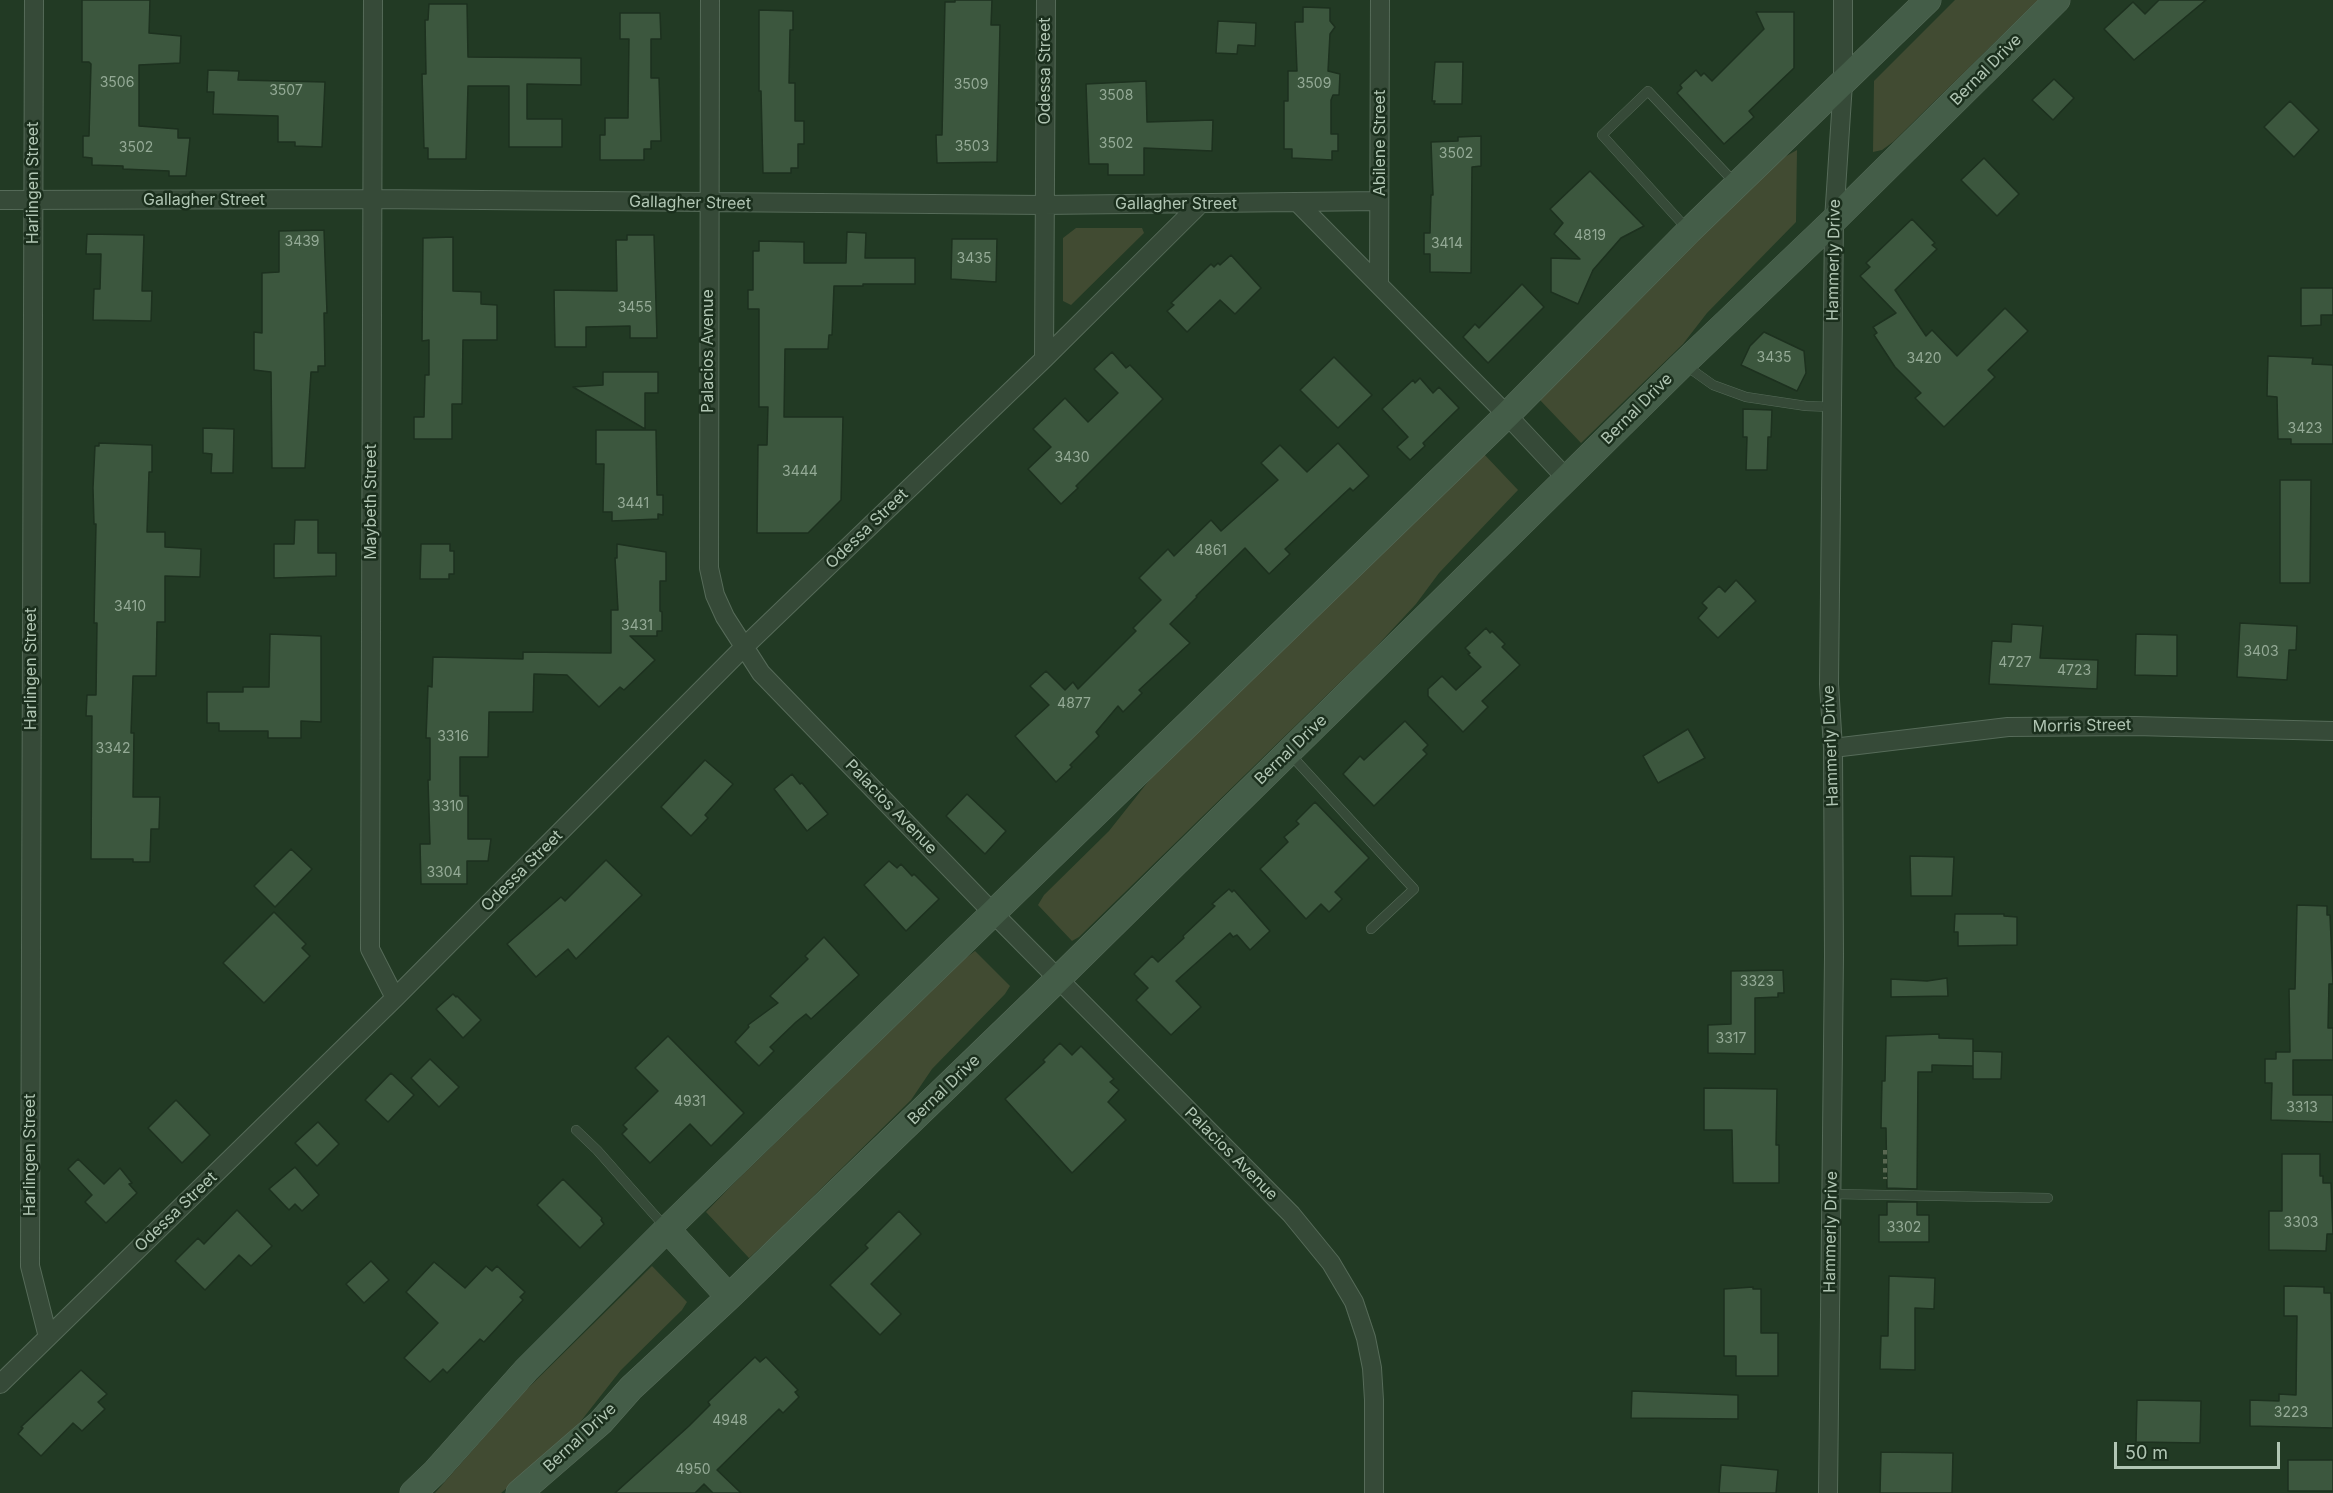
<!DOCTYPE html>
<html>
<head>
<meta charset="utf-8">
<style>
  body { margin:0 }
  #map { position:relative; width:2333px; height:1493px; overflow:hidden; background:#223a24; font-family:Inter,sans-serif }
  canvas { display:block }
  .scale { position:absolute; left:2114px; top:1442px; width:166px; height:27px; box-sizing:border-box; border:3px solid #b1c6b4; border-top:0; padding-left:8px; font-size:18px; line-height:21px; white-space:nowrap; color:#b1c6b4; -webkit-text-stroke:4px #1b2f1d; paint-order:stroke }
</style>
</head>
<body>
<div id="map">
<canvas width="2333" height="1493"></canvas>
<div class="scale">50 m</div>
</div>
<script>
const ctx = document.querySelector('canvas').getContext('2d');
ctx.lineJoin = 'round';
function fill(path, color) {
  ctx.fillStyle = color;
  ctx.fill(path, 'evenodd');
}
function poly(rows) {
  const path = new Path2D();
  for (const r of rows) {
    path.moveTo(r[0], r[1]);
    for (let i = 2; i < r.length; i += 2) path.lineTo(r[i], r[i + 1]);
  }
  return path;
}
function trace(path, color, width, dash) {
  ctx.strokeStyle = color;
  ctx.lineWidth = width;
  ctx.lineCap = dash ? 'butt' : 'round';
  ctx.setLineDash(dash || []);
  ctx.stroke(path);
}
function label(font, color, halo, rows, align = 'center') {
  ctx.font = font + ' Inter,sans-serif';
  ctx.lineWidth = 5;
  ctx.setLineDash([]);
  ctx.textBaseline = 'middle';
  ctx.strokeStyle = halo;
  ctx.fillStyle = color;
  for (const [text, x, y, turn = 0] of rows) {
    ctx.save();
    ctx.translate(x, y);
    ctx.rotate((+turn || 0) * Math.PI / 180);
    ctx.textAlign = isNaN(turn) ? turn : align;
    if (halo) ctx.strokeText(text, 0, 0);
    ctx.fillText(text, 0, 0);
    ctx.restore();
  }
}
fill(poly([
  [1955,0,2038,0,1893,142,1882,150,1873,152,1874,81],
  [1797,150,1796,222,1707,313,1683,344,1581,443,1539,399,1547,388,1781,159],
  [1076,228,1142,228,1144,233,1071,305,1063,301,1063,238],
  [1483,453,1518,490,1439,573,1416,604,1375,648,1079,937,1072,941,1038,905,1044,895,1109,831,1151,778],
  [975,951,1010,986,1005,994,932,1069,911,1100,770,1239,749,1258,706,1212,730,1187,963,960],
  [652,1266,687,1302,682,1310,621,1370,577,1426,549,1453,501,1493,435,1493,521,1395]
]), '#414b32');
const building = poly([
  [82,0,150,0,149,33,181,36,180,63,139,65,139,126,178,129,178,138,190,138,186,176,169,176,169,171,123,169,123,166,92,165,92,158,83,157,83,136,89,136,91,64,89,62,82,62,82,0],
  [955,0,992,0,991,25,1000,25,997,162,937,163,936,135,942,135,945,2,955,2,955,0],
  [2159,0,2206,0,2134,60,2104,29,2133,2,2145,14,2159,0],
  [429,4,467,4,468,57,581,58,581,85,527,84,527,119,562,119,562,147,509,147,509,86,468,86,466,159,428,159,428,148,424,148,422,74,426,74,425,20,428,20,429,4],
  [1303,7,1330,8,1330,21,1335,27,1330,34,1328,71,1340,74,1339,95,1333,95,1331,100,1331,134,1338,134,1338,151,1332,151,1332,160,1292,158,1292,149,1284,149,1284,101,1288,101,1288,71,1297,71,1295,22,1303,22,1303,7],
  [759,10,793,11,793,30,790,30,789,83,795,83,795,121,804,121,804,144,798,144,798,168,791,168,791,173,763,173,761,91,759,91,759,10],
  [1756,12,1794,12,1794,68,1749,111,1754,117,1724,144,1677,93,1682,88,1680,85,1696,70,1701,76,1704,73,1712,81,1764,29,1756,12],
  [620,13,660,13,661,39,651,39,651,78,659,78,661,141,651,141,651,149,644,149,644,160,600,160,600,135,605,135,605,118,628,118,629,39,620,39,620,13],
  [1218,21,1256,23,1255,46,1238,45,1237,54,1216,53,1218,21],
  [1435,62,1463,62,1462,104,1434,104,1435,101,1432,101,1435,62],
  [208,70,239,71,238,80,325,82,322,147,295,146,295,142,278,142,278,116,213,114,214,92,207,92,208,70],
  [2054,79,2074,98,2053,120,2032,100,2054,79],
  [1146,81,1147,122,1213,120,1212,151,1144,148,1144,175,1108,175,1108,164,1089,164,1086,84,1146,81],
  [2290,101,2319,130,2294,157,2264,127,2290,101],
  [1481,136,1481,166,1472,167,1471,273,1430,272,1430,254,1424,254,1424,233,1430,233,1431,195,1433,195,1431,142,1458,141,1458,137,1481,136],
  [1984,158,2019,194,1997,216,1961,180,1984,158],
  [1590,171,1644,226,1621,238,1593,270,1578,304,1551,292,1551,258,1580,259,1554,234,1563,223,1550,209,1590,171],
  [1912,219,1935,243,1932,245,1937,249,1895,290,1926,336,1932,330,1957,356,2005,308,2028,331,1988,370,1995,377,1944,427,1915,398,1921,393,1895,367,1874,335,1877,333,1873,327,1896,313,1860,276,1870,267,1866,263,1912,219],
  [324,230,327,313,324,313,325,366,318,366,318,372,311,372,305,468,272,468,271,372,254,370,254,332,262,333,262,273,279,272,279,231,324,230],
  [847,232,866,233,865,258,915,258,915,284,863,284,863,286,834,286,832,335,829,335,828,349,785,349,784,417,843,417,841,500,808,533,757,533,758,445,767,445,768,407,759,407,759,309,748,309,748,290,753,290,753,251,759,251,759,241,804,242,804,263,846,263,847,232],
  [87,234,144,235,142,291,152,291,151,321,93,320,94,289,100,289,101,254,86,254,87,234],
  [627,235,654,235,657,338,630,338,630,326,586,327,586,347,555,347,554,290,617,291,616,240,627,240,627,235],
  [453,237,453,291,481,292,481,304,497,305,497,340,463,340,462,404,452,404,452,439,414,439,414,417,424,417,425,375,429,375,429,340,422,341,423,238,453,237],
  [952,239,997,239,996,282,951,279,952,239],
  [1231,255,1261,288,1235,314,1220,300,1187,332,1167,311,1174,305,1171,303,1211,264,1214,267,1218,263,1220,265,1231,255],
  [1522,284,1544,307,1488,363,1463,337,1475,324,1479,328,1522,284],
  [2301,288,2333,288,2333,315,2321,315,2321,325,2301,326,2301,288],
  [1764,332,1804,351,1806,373,1797,391,1741,365,1750,346,1764,332],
  [1112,352,1126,368,1130,365,1163,399,1076,486,1078,488,1061,504,1028,469,1051,447,1033,429,1065,398,1088,422,1118,393,1094,369,1112,352],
  [2268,356,2313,358,2312,364,2333,365,2333,444,2291,444,2291,439,2278,439,2277,397,2267,396,2268,356],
  [1334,357,1372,395,1338,428,1300,390,1334,357],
  [603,372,658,372,658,393,645,393,645,429,573,387,603,385,603,372],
  [1420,378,1433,393,1439,387,1459,408,1423,443,1425,446,1410,460,1397,447,1408,437,1382,409,1413,380,1415,383,1420,378],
  [1743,409,1772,410,1771,437,1768,437,1767,470,1746,470,1747,437,1743,437,1743,409],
  [203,428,234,429,233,473,211,473,212,454,203,453,203,428],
  [596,430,656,430,657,495,663,495,663,515,658,514,658,519,612,521,612,512,603,512,604,464,596,464,596,430],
  [99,443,152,445,152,472,149,472,147,532,165,532,165,547,201,549,200,577,165,576,165,622,157,622,156,676,133,676,131,733,134,733,133,797,160,797,159,829,151,829,150,862,133,862,133,859,91,859,92,716,86,716,87,695,96,695,97,623,94,623,96,524,94,524,93,488,95,446,99,446,99,443],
  [1338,443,1369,476,1353,491,1350,488,1285,549,1290,554,1269,574,1245,548,1196,596,1197,597,1170,624,1190,643,1139,690,1142,693,1123,712,1118,706,1096,732,1099,736,1070,765,1072,767,1056,782,1015,736,1049,705,1030,686,1046,671,1065,690,1073,682,1078,689,1136,631,1133,628,1161,600,1139,578,1168,549,1174,556,1211,520,1221,531,1278,480,1261,463,1280,445,1307,472,1338,443],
  [2280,480,2311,480,2310,583,2280,583,2280,480],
  [295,520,318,520,318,553,336,553,336,576,274,578,274,544,294,544,295,520],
  [421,544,450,544,450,551,454,551,454,574,449,574,449,579,420,579,421,544],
  [617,544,666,552,666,581,660,581,660,611,662,612,662,631,657,631,657,636,630,636,655,660,624,690,620,687,599,707,567,675,534,674,533,712,489,712,488,757,460,757,460,796,468,796,468,839,491,839,488,861,467,861,467,884,421,884,420,844,430,844,428,780,430,780,430,738,426,738,428,686,432,687,433,657,523,659,523,652,611,653,611,610,618,610,615,558,617,558,617,544],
  [1736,580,1756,601,1718,638,1698,618,1707,608,1702,603,1719,586,1725,592,1736,580],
  [2240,623,2297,626,2296,650,2289,650,2287,680,2237,677,2240,623],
  [2012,624,2043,626,2040,658,2098,660,2097,689,1989,684,1992,641,2011,642,2012,624],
  [1486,628,1490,633,1492,631,1505,644,1502,647,1520,665,1482,701,1488,707,1463,732,1428,696,1428,689,1442,676,1456,690,1481,667,1468,654,1470,653,1465,648,1486,628],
  [270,634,321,636,321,722,301,721,301,738,268,738,268,731,219,731,219,723,207,723,207,692,243,692,243,687,269,687,270,634],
  [2136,634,2177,635,2177,676,2135,675,2136,634],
  [1405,721,1428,745,1423,750,1427,754,1374,806,1343,774,1360,756,1364,760,1405,721],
  [1688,729,1705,758,1658,783,1643,756,1688,729],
  [705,760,733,784,705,815,708,818,691,836,661,807,705,760],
  [792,774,800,784,802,783,828,814,807,831,774,789,792,774],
  [967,794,1006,831,985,854,946,816,967,794],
  [1315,802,1369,858,1335,892,1342,899,1329,912,1321,904,1306,919,1260,869,1288,842,1284,837,1299,824,1296,821,1315,802],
  [291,849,312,869,275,907,254,886,291,849],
  [1910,856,1954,857,1952,896,1911,896,1910,856],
  [606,860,642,895,576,959,568,949,536,977,507,944,561,897,565,901,606,860],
  [889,861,897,868,901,864,912,876,914,874,939,899,906,931,864,885,889,861],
  [1229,889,1232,892,1234,890,1270,931,1250,950,1237,935,1233,937,1230,933,1176,981,1201,1007,1171,1035,1136,1000,1148,988,1134,974,1152,956,1158,962,1184,938,1183,936,1215,906,1212,904,1229,889],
  [2297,905,2327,906,2327,915,2330,915,2333,984,2329,984,2328,1028,2333,1028,2333,1060,2293,1060,2293,1095,2333,1095,2333,1122,2271,1120,2272,1083,2265,1083,2265,1059,2276,1059,2276,1052,2290,1052,2289,989,2295,989,2297,905],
  [274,912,306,944,302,948,310,956,264,1003,223,963,274,912],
  [1955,914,2004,914,2004,916,2017,917,2017,945,1958,946,1958,932,1954,932,1955,914],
  [824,937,859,975,811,1019,806,1014,796,1022,770,1047,774,1051,759,1066,735,1042,749,1027,748,1025,778,1003,770,996,808,959,805,956,824,937],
  [1783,970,1784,993,1778,993,1778,997,1755,998,1755,1054,1708,1053,1708,1025,1731,1024,1731,971,1783,970],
  [1947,978,1948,996,1891,997,1891,979,1927,981,1947,978],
  [453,994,456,997,457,996,481,1020,463,1038,436,1009,453,994],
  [1939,1034,1939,1038,1973,1039,1973,1066,1932,1065,1932,1072,1918,1072,1917,1189,1887,1188,1886,1128,1881,1128,1882,1081,1885,1081,1886,1036,1939,1034],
  [668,1036,744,1113,711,1146,690,1124,650,1163,622,1134,627,1129,623,1125,658,1091,635,1068,668,1036],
  [1060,1043,1072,1055,1081,1046,1114,1079,1110,1082,1119,1090,1108,1102,1126,1120,1072,1173,1005,1099,1045,1062,1043,1060,1060,1043],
  [1973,1051,2002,1052,2001,1079,1973,1079,1973,1051],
  [430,1059,459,1087,439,1107,411,1078,430,1059],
  [391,1073,414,1095,388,1122,365,1100,391,1073],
  [1704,1088,1777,1089,1776,1145,1779,1145,1779,1183,1733,1183,1732,1130,1704,1130,1704,1088],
  [176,1100,210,1135,182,1163,148,1128,176,1100],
  [318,1122,339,1144,317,1166,295,1143,318,1122],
  [2282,1154,2320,1154,2320,1176,2323,1176,2323,1183,2331,1183,2333,1234,2327,1234,2326,1251,2269,1250,2269,1211,2282,1211,2282,1154],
  [78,1159,104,1184,120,1168,132,1183,129,1184,137,1193,106,1223,85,1202,92,1195,68,1169,78,1159],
  [295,1167,319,1195,302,1211,295,1204,289,1210,269,1189,295,1167],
  [563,1179,602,1218,601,1220,604,1224,580,1248,537,1205,563,1179],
  [1887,1202,1917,1202,1917,1215,1929,1215,1929,1242,1879,1242,1879,1215,1887,1215,1887,1202],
  [237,1210,272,1246,251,1266,239,1255,205,1290,175,1261,198,1238,204,1244,237,1210],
  [899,1211,921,1234,871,1284,901,1314,880,1335,830,1285,868,1248,865,1245,899,1211],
  [371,1261,389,1280,364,1303,346,1284,371,1261],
  [434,1262,465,1288,486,1266,492,1271,497,1266,525,1292,520,1297,523,1300,484,1342,480,1339,447,1373,443,1369,430,1382,404,1358,438,1323,406,1292,434,1262],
  [1889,1276,1935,1278,1934,1309,1915,1308,1915,1370,1880,1369,1881,1336,1888,1336,1889,1276],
  [2284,1286,2324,1287,2324,1293,2331,1293,2333,1428,2250,1426,2250,1400,2279,1401,2279,1394,2296,1395,2297,1316,2284,1316,2284,1286],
  [1753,1287,1753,1289,1761,1289,1761,1333,1778,1333,1778,1376,1736,1376,1736,1356,1724,1356,1724,1289,1753,1287],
  [755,1357,760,1362,766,1357,798,1390,795,1392,799,1397,783,1413,779,1409,717,1470,741,1493,713,1493,704,1484,695,1493,615,1493,689,1426,710,1405,708,1402,755,1357],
  [81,1370,107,1394,98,1402,105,1409,82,1431,73,1423,41,1456,18,1434,23,1428,21,1427,81,1370],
  [1632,1391,1738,1395,1738,1419,1631,1418,1632,1391],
  [2137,1400,2201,1401,2200,1443,2136,1442,2137,1400],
  [1881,1452,1953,1453,1952,1493,1880,1493,1881,1452],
  [2288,1460,2333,1460,2333,1491,2288,1491,2288,1460],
  [1721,1465,1778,1470,1776,1493,1719,1493,1721,1465]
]);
fill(building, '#3c573e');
trace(building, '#1d311f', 1.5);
const lane = poly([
  [1688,230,1602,135,1648,91,1736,184],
  [1685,365,1713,385,1746,397,1806,406,1833,407],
  [1290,754,1414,889,1371,929],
  [576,1130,597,1150,666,1228],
  [1832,1194,2048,1198]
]);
const street = poly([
  [34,0,30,1266,48,1337],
  [373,0,370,949,395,998],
  [710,0,709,568,715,595,725,617,761,673,993,913,1291,1214,1331,1263,1354,1302,1366,1338,1372,1368,1374,1400,1374,1493],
  [0,200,371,199,1044,205,1379,201],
  [1298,203,1507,415,1567,479],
  [1379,285,1380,0],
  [1044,359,1046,0],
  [1833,748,2008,727,2135,726,2333,731],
  [0,1384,395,998,743,648,1044,359,1200,204],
  [1828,1493,1834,957,1833,748,1829,684,1834,220,1843,83,1843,0]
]);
const secondary = poly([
  [667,1229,729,1297],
  [413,1493,435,1472,526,1370,667,1229,1507,415,1689,231,1928,0],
  [519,1493,601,1422,631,1388,729,1297,1058,979,1683,364,1834,220,2057,0]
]);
trace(lane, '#566b59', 10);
trace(street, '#566b59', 20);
trace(secondary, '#566b59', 27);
trace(poly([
  [1885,1150,1885,1179]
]), '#596852', 4, [4.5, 4.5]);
trace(lane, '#364a38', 9);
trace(street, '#364a38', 18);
trace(secondary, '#445d48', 26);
label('14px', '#94aa96', null, [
  ["3506",117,83],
  ["3509",1314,84],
  ["3509",971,85],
  ["3507",286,91],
  ["3508",1116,96],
  ["3502",1116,144],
  ["3503",972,147],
  ["3502",136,148],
  ["3502",1456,154],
  ["4819",1590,236],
  ["3439",302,242],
  ["3414",1447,244],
  ["3435",974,259],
  ["3455",635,308],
  ["3435",1774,358],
  ["3420",1924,359],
  ["3423",2305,429],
  ["3430",1072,458],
  ["3444",800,472],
  ["3441",633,504],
  ["4861",1211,551],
  ["3410",130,607],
  ["3431",637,626],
  ["3403",2261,652],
  ["4727",2015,663],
  ["4723",2074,671],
  ["4877",1074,704],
  ["3316",453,737],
  ["3342",113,749],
  ["3310",448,807],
  ["3304",444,873],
  ["3323",1757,982],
  ["3317",1731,1039],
  ["4931",690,1102],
  ["3313",2302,1108],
  ["3303",2301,1223],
  ["3302",1904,1228],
  ["3223",2291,1413],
  ["4948",730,1421],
  ["4950",693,1470]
]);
label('16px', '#b1c6b4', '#1b2f1d', [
  ["Bernal Drive",1986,70,-45],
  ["Odessa Street",1045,71,-90],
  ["Abilene Street",1380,143,-90],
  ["Harlingen Street",33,183,-90],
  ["Gallagher Street",204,200],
  ["Gallagher Street",690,203,1],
  ["Gallagher Street",1176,204],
  ["Hammerly Drive",1834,260,-89],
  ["Palacios Avenue",708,351,-90],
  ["Bernal Drive",1637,409,-45],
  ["Maybeth Street",371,502,-90],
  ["Odessa Street",867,529,-44],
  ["Harlingen Street",31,669,-90],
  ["Morris Street",2082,726,-1],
  ["Hammerly Drive",1831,746,-92],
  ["Bernal Drive",1291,750,-44],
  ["Palacios Avenue",891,807,46],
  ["Odessa Street",522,871,-45],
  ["Bernal Drive",944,1090,-44],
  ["Palacios Avenue",1231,1154,45],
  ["Harlingen Street",30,1155,-90],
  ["Odessa Street",176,1212,-44],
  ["Hammerly Drive",1831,1232,-89],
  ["Bernal Drive",580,1438,-43]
]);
</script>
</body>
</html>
